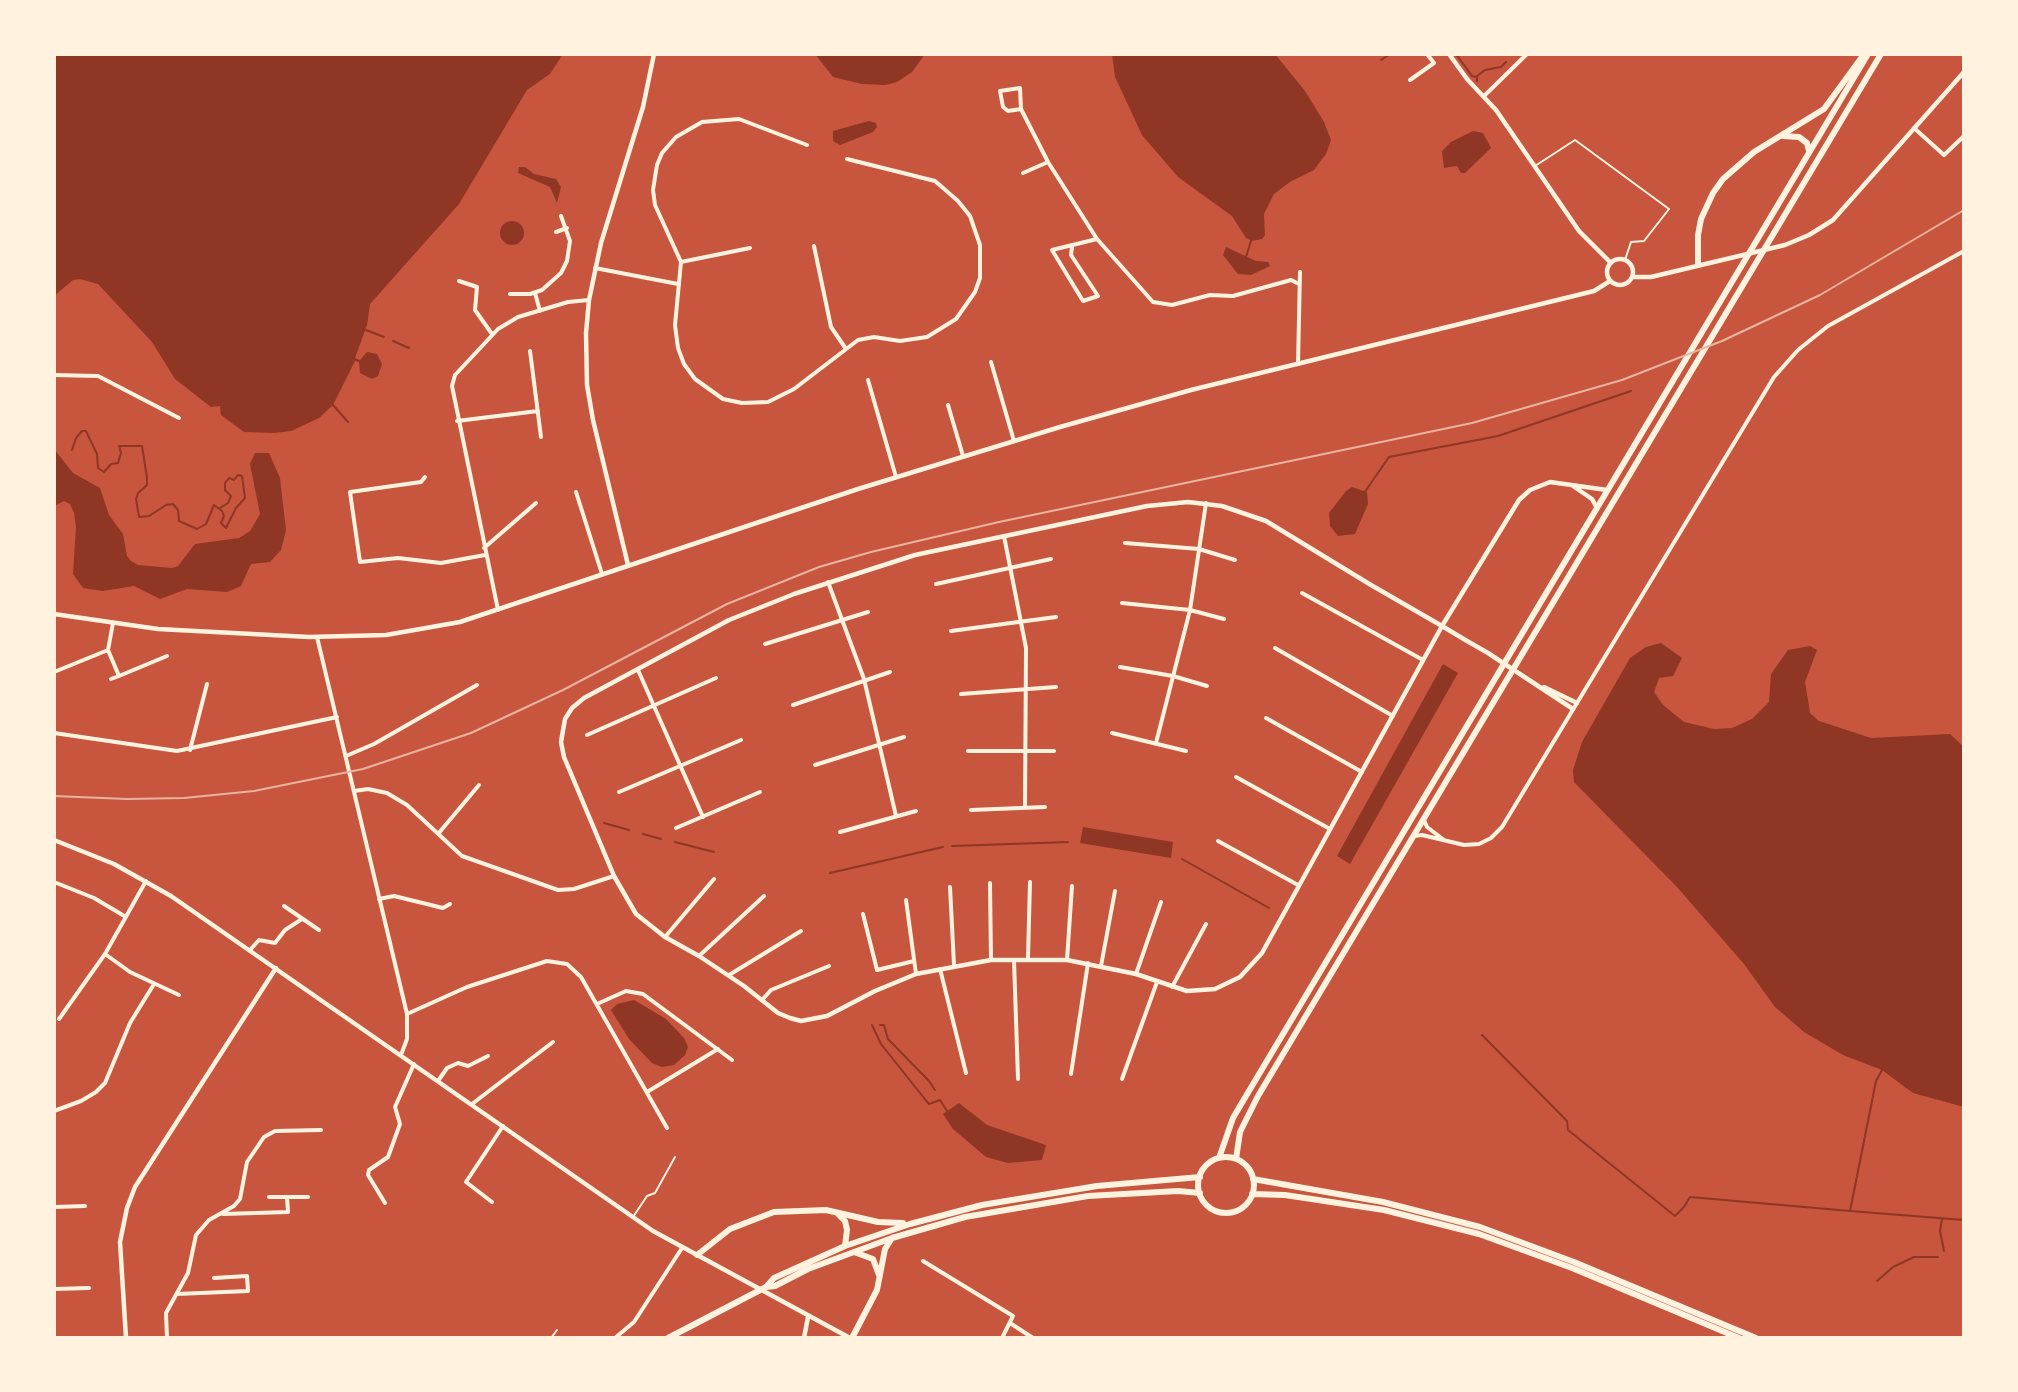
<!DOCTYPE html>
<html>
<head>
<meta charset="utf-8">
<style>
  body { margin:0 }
  #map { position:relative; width:2018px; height:1392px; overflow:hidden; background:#c8553d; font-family:"Nunito Sans",sans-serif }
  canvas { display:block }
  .frame { position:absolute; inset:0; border:56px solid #fff3e0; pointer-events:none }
</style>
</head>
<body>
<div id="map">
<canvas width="2018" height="1392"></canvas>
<div class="frame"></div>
</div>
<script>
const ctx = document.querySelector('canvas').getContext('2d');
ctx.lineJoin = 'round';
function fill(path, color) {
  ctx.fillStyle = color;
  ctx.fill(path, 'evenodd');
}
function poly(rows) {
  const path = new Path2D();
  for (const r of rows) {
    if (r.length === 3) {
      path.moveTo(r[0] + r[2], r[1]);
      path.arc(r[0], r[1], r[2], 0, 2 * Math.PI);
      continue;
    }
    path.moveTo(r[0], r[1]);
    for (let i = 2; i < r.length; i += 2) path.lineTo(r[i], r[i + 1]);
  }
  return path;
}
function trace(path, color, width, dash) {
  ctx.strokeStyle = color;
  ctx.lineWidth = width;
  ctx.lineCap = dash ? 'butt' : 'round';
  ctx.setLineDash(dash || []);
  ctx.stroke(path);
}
fill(poly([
  [54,54,563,54,550,74,527,90,459,204,370,304,367,325,355,358,360,360,367,352,377,354,382,364,378,376,372,379,360,373,359,362,355,361,333,405,319,418,291,431,274,433,244,432,221,415,220,406,211,407,175,379,152,342,98,284,80,279,73,280,54,296],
  [815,54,925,54,912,72,897,82,885,85,862,84,833,77],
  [1112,54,1275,54,1305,91,1324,122,1331,140,1326,154,1314,170,1290,182,1274,194,1264,214,1265,235,1262,239,1252,241,1246,238,1232,216,1178,177,1142,135,1115,77],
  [869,121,876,123,877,127,873,132,840,145,833,141,833,131],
  [1473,131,1483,133,1491,148,1465,173,1461,173,1457,166,1444,168,1442,151,1451,142],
  [525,167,534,174,556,179,561,187,557,203,550,187,518,173,519,167],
  [512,233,12],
  [1226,247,1256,261,1268,262,1270,266,1251,275,1238,274,1223,255],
  [54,449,73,473,100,488,109,515,123,534,127,556,131,561,138,565,172,568,178,566,195,544,239,538,250,531,260,514,250,464,255,453,269,453,280,478,286,530,281,550,270,562,251,564,241,586,227,592,187,589,160,599,134,586,103,591,83,588,73,574,76,527,74,513,70,504,64,501,54,506],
  [1352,487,1367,492,1368,504,1355,534,1338,536,1330,526,1329,513,1346,491],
  [1661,643,1682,658,1673,676,1659,678,1654,692,1663,705,1684,722,1714,729,1732,728,1752,719,1769,702,1771,674,1788,650,1810,646,1817,650,1805,682,1810,713,1819,721,1871,738,1950,734,1964,747,1964,1107,1913,1093,1882,1070,1843,1055,1804,1032,1775,1007,1744,964,1677,887,1574,782,1573,770,1582,742,1630,658,1646,647],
  [1443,664,1458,673,1350,864,1337,856],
  [1083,827,1173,842,1171,858,1080,843],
  [634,1000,666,1019,684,1038,688,1047,685,1055,674,1065,662,1067,652,1063,629,1039,611,1010,617,1004],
  [959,1103,987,1125,1046,1145,1042,1160,1008,1163,986,1157,953,1129,943,1114]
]), '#8f3625');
trace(poly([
  [1456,54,1472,76,1477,77,1477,81],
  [1381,60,1390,54],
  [1477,76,1485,70,1501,67,1506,62],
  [1246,257,1251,241],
  [366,330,384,337],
  [393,341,409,348],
  [333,405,348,422],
  [72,450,76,438,82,431,86,431,97,454,98,468,104,472,111,464,118,463,121,453,119,446,142,446,147,478,147,485,138,493,136,499,139,517,149,516,166,505,173,504,178,510,179,521,197,529,206,524,214,505,222,511,224,516,221,523,226,528],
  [1364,493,1389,457,1498,436,1631,391],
  [220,508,228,503,231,496,225,490,225,483,229,478,234,480,238,475,242,476,245,498,236,508,226,528],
  [604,823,629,830],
  [643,834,661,839],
  [675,842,714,852],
  [952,846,1068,842],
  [1182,859,1269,908],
  [830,873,943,847],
  [872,1025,881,1044,924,1098,929,1104,940,1100,947,1111],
  [880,1025,884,1025,888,1039,929,1081,935,1090],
  [1482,1035,1567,1121,1568,1130,1675,1216,1684,1207,1690,1197,1850,1211,1876,1081,1882,1070],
  [1850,1211,1964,1220],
  [1942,1219,1940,1231,1944,1251],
  [1877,1281,1893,1267,1914,1257,1938,1257]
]), '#8f3625', 2);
trace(poly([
  [1535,166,1575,140,1669,209,1644,241,1631,242,1625,260],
  [633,1217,647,1196,655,1193,675,1157],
  [551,1338,557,1330]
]), '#fff3e0', 2);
trace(poly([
  [1410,80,1434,63,1427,54],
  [1484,96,1527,54],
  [1021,109,1008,111,1003,107,1000,91,1020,88,1021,109,1048,162,1097,239,1153,302,1172,305,1210,295,1233,296,1291,280,1299,284],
  [1914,128,1944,155,1964,136],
  [807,145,739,119,702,122,676,137,662,153,657,165,653,190,655,205,681,262,675,325,678,348,684,364,695,379,723,399,742,403,768,402,794,389,858,340,874,337,900,341,927,337,956,319,975,292,980,278,980,245,970,216,958,201,935,181,847,159],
  [1023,173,1048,162],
  [556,232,567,228],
  [814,246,831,327,846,349],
  [1072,247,1071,255,1098,296,1083,301,1052,250,1097,239],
  [681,262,750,248],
  [595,268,678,284],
  [459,281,477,287,475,310,492,334],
  [535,293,540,311],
  [510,294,530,294,542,290,561,273,567,261,570,241,561,216],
  [530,351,541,437],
  [991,362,1014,441],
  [1298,364,1300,272],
  [54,375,98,376,179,418],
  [868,380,896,477],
  [948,405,963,456],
  [457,421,538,411],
  [425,477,421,482,350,492,360,562,398,558,441,563,485,555],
  [576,492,602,574],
  [1004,536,1026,648,1025,807],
  [1125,543,1199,549,1235,560],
  [484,548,536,503],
  [828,582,864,679,896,816],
  [936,584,1051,559],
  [1302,593,1423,660],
  [1122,603,1190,610,1224,619],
  [498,610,452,386,455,375,498,329,518,317,568,302,589,300],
  [951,631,1056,617],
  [317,637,407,1014,407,1039,401,1055],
  [765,644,868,612],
  [1275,648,1393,716],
  [1120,667,1173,676,1207,686],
  [638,670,703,817],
  [54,672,108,650],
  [119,676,167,656],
  [111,679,119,676,108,650,113,623],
  [961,694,1056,687],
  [793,705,890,672],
  [1266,718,1362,772],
  [54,733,177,751,337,717],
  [1112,733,1186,751],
  [587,735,716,678],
  [1156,743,1190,610,1206,503],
  [190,750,207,684],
  [968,751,1054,751],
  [346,756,374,744,477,685],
  [815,765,904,737],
  [1236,777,1330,829],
  [354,791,368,789,387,793,407,805,462,856,558,890,574,889,614,876],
  [619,792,741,740],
  [971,810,1045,807],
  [1424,820,1427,827,1444,840],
  [676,828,760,792],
  [840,832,916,811],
  [438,834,479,785],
  [1414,836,1422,835,1464,845,1479,844,1491,838,1502,827,1774,377,1798,350,1828,326,1964,251],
  [1218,841,1298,885],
  [54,882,94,898,126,917],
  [990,883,991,960],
  [950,887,954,965],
  [379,899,394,896,443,908,450,904],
  [906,900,916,974],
  [284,906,319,930],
  [863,914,877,970,914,961],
  [665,937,714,879],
  [250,950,259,940,275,943,285,930,302,919],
  [105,954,130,972,179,995],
  [699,956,764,896],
  [1028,958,1030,882],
  [1014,960,1018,1079],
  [1067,960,1072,886],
  [1101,966,1115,891],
  [940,969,966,1073],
  [1136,974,1161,902],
  [729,975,801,931],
  [1172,987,1206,924],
  [762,1000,771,990,829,966],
  [597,1004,626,991,643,994,732,1060],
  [407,1014,467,987,547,961,567,964,581,977,667,1128],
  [59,1019,105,954,146,881],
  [1071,1074,1088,963],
  [1122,1079,1157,982],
  [438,1081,447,1068,458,1063,468,1066,488,1056],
  [647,1092,718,1049],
  [472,1104,553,1042],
  [54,1111,81,1101,96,1092,105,1083,130,1023,154,984],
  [269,1197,308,1197],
  [492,1202,466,1182,503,1126],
  [385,1203,368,1175,369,1170,388,1157,400,1124,395,1107,414,1064],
  [54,1207,85,1206],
  [223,1214,288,1212,287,1197],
  [923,1261,1013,1316,1002,1338],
  [54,1289,89,1288],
  [177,1294,248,1291,247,1276,214,1278],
  [1010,1323,1033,1338],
  [167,1338,166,1313,188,1273,196,1235,209,1220,234,1206,240,1199,247,1162,264,1137,275,1131,321,1130],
  [615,1338,634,1322,682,1248]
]), '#fff3e0', 4);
trace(poly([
  [1449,54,1467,79,1496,110,1579,231,1611,263],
  [1620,272,13],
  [1632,277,1651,277,1785,245,1809,235,1833,220,1964,72],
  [1573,486,1592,499,1597,508],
  [628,565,593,420,587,385,586,333,589,300,601,243,643,107,654,54],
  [54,614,158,629,309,637,386,635,460,622,858,489,1060,427,1191,390,1594,291,1610,281],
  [1544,687,1577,703],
  [1573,709,1488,653,1467,641,1442,626,1371,585,1266,521,1222,506,1188,502,1147,506,915,555,794,594,729,620,584,698,572,708,565,719,561,742,564,757,614,876,636,914,665,937,699,956,744,986,778,1013,790,1018,801,1021,827,1016,875,991,916,974,991,960,1067,960,1136,974,1187,991,1215,989,1240,977,1262,953,1442,626,1519,500,1530,490,1550,482,1607,490],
  [54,840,114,864,171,896,653,1231,850,1338],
  [126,1338,120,1242,127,1208,135,1187,276,968],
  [804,1338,808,1317]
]), '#fff3e0', 4.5);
trace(poly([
  [1783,136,1799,137,1807,143,1809,151],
  [1698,265,1698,235,1701,219,1713,193,1723,179,1754,152,1824,109,1862,57],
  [1226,1185,28],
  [1219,1158,1233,1118,1243,1101,1868,54],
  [1236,1159,1240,1132,1258,1096,1881,54],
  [1253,1179,1383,1202,1480,1227,1574,1262,1756,1338],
  [1252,1194,1285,1195,1384,1210,1479,1234,1572,1268,1739,1338],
  [838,1214,845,1221,847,1230,845,1246],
  [854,1252,873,1259,879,1275],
  [697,1255,730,1229,774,1212,826,1210,878,1222,903,1223],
  [766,1287,774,1278,845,1246,910,1224,982,1205,1097,1186,1200,1177],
  [668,1338,766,1287,775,1286,808,1269,892,1238,965,1217,1088,1196,1178,1191,1200,1193],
  [852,1338,877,1290,885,1249,892,1238]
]), '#fff3e0', 6);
trace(poly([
  [54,796,127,799,184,798,254,791,363,769,471,733,563,690,727,604,819,567,871,552,999,522,1472,423,1622,380,1722,341,1820,295,1964,210]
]), '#e9b49f', 2);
</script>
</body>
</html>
